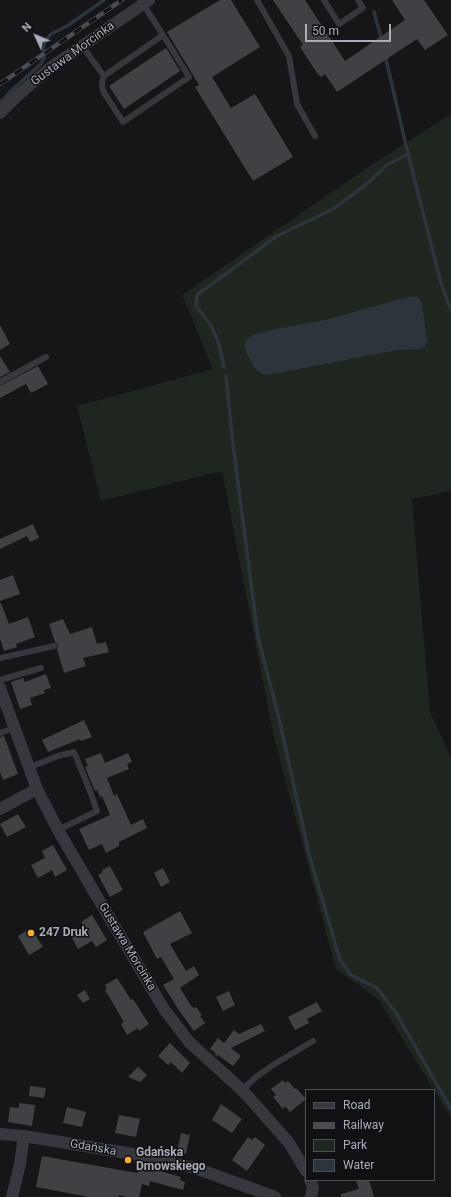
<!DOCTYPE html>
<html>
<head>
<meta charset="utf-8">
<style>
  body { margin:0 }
  #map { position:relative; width:451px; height:1197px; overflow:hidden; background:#161618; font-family:Roboto,sans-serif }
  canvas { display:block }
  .legend { position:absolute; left:305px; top:1089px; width:130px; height:92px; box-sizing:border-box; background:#111113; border:1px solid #4d4f55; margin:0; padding:5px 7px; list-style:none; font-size:12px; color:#a8adb8 }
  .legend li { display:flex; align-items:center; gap:8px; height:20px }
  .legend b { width:20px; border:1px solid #4d4f55 }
  .north { position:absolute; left:16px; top:16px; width:40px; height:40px; -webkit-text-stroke:3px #111113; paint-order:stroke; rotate:314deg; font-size:11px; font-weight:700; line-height:16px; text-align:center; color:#a8adb8 }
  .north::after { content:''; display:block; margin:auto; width:14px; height:18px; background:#a8adb8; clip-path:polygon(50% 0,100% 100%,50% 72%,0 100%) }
  .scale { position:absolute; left:305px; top:24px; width:86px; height:18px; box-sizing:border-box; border:2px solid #a8adb8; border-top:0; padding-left:5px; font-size:12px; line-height:14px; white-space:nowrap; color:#a8adb8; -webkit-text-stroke:3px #111113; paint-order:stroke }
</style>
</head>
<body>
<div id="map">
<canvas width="451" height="1197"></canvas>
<ul class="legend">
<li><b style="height:5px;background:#37383d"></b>Road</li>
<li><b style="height:5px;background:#4a4c52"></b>Railway</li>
<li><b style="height:11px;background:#1e261f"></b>Park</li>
<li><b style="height:11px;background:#2c353c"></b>Water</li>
</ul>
<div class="north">N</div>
<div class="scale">50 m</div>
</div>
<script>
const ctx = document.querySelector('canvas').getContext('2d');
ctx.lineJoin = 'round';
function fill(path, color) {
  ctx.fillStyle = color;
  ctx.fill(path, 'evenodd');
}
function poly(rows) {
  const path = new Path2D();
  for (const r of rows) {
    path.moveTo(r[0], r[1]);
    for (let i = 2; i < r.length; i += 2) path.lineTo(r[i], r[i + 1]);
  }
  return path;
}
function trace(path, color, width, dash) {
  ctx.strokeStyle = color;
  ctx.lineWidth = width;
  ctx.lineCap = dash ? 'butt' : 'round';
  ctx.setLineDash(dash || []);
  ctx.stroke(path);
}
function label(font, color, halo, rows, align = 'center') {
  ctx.font = font + ' Roboto,sans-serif';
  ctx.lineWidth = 3;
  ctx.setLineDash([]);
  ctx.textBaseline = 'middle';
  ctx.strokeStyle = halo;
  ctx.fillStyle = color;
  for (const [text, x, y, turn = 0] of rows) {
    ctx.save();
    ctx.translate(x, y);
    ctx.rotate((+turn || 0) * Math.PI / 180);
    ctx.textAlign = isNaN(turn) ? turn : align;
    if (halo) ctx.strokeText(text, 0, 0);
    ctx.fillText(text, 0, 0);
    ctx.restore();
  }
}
fill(poly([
  [451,114,451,491,412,499,430,712,451,757,451,1118,379,1000,336,969,274,738,222,471,101,501,77,406,213,369,182,295,371,165]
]), '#1e261f');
fill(poly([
  [412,296,418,298,422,303,426,334,428,340,425,346,420,349,398,350,267,375,260,373,256,370,247,354,244,345,247,339,253,335,271,330,325,320]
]), '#2c353c');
trace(poly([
  [374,12,382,41],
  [385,55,408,154,441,283,451,311],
  [0,103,12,90,41,64,44,58,43,47,46,40,51,34,67,26,104,0],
  [224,367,218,341,210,324,196,306,197,295,277,236,333,209,368,183,387,165,408,154],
  [226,376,233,444,258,637,278,714,309,854,340,960,351,975,377,988,396,1013,451,1109]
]), '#2c353c', 3.5);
fill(poly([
  [220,0,231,0,260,47,212,77,231,108,255,94,293,157,253,181,195,87,199,85,167,32],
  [273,0,305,0,345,61,405,20,392,0,424,0,448,35,425,50,417,39,337,92,325,74,321,77,317,73,300,47,303,45],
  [166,48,180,71,124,109,109,86],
  [0,325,10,344,0,350],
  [0,356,10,372,0,377],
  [38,366,48,384,31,393,26,384,0,398,0,386],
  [33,524,39,538,30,542,27,536,0,549,0,539],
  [13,575,20,594,0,601,0,580],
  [0,603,1,603,9,624,28,617,35,637,16,644,17,647,4,651,0,639],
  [63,619,70,634,92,627,97,644,106,642,109,652,83,658,86,666,64,673,57,649,58,645,55,642,49,624],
  [46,674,51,688,44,690,45,693,30,698,32,705,20,709,11,682,23,678,25,682],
  [84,720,92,737,81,741,80,739,48,752,42,740],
  [4,736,18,774,3,780,0,772,0,737],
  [101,753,105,763,128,753,132,762,127,764,129,769,107,778,114,796,117,794,131,825,143,819,147,828,119,842,119,846,106,853,102,844,89,850,79,829,110,815,102,796,100,797,97,790,95,791,85,767,88,766,85,759],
  [18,814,26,827,7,837,0,824],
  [53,845,67,870,55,877,52,870,38,878,31,865,45,858,42,851],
  [110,866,123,890,110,897,98,875,103,872,102,870],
  [163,868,170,882,161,887,154,873],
  [180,911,192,933,170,944,186,971,194,966,199,975,180,988,192,1007,194,1008,196,1007,202,1015,200,1016,205,1023,194,1031,180,1012,163,985,174,979,161,957,157,959,143,932],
  [92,915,107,940,96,947,92,941,78,949,71,936,85,928,81,922],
  [31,928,43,947,29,955,18,936],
  [117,978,131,1000,133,999,149,1024,139,1031,138,1028,127,1035,121,1024,124,1022,105,990,107,989,105,985],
  [85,990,90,999,83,1003,77,995],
  [229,991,235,1005,223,1011,216,997],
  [317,1002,322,1011,307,1019,309,1023,295,1030,288,1017],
  [261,1024,265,1031,231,1048,241,1056,233,1066,218,1055,216,1056,215,1055,216,1053,210,1049,218,1038,224,1043,234,1030,239,1034],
  [170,1043,190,1063,182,1073,171,1062,168,1065,158,1056],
  [138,1067,147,1075,140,1082,128,1077],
  [283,1080,285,1083,288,1081,295,1089,296,1088,306,1099,290,1112,285,1106,283,1109,273,1097,276,1095,271,1089],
  [30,1086,46,1088,44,1098,29,1096],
  [19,1103,35,1105,32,1126,8,1122,10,1107,19,1108],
  [221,1104,242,1119,232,1133,212,1120],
  [67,1107,86,1112,82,1127,63,1123],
  [119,1115,140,1119,136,1137,115,1133],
  [181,1133,190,1135,186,1154,177,1152],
  [248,1137,252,1140,255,1137,265,1145,247,1171,232,1160],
  [42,1156,137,1173,139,1165,181,1177,180,1180,185,1182,183,1190,150,1181,149,1186,142,1184,139,1197,127,1197,119,1195,119,1197,89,1197,36,1187],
  [356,1180,369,1180,374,1197,341,1197,341,1194,359,1189]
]), '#404145');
trace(poly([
  [257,0,289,56,297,104,315,136],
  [324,0,339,24,363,8,358,0],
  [82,46,104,76,163,35,143,4],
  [104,76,102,82,103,91,123,122,189,77,163,35],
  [0,382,46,357],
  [0,658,54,646],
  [0,680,41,668],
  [0,733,14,728],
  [28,768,58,756,74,752,90,791,97,811,58,830],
  [242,1090,256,1077,273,1065,313,1041]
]), '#37383d', 6);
trace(poly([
  [0,113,18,95,50,68,149,0],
  [0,688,37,789,58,830,93,890,164,1009,189,1042,242,1090,260,1110,289,1143,306,1171],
  [0,809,37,789],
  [0,1134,24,1136,133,1154,195,1168,275,1197],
  [310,1180,313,1187,311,1197],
  [12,1197,20,1164,24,1136]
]), '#37383d', 12);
const rail = poly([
  [0,84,122,0]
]);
trace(rail, '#4a4c52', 4.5);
trace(rail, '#111113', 3, [9]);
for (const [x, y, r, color] of [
  [31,933,4,"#f2b134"],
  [128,1160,4,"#f2b134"]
]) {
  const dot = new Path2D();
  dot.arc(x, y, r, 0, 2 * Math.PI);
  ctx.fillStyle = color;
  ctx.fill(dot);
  trace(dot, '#111113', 1.5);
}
label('12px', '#a8adb8', '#111113', [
  ["Gustawa Morcinka",73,54,-36],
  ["Gustawa Morcinka",127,947,59],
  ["Gdańska",93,1148,10]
]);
label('bold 12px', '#a8adb8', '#111113', [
  ["247 Druk",39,933],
  ["Gdańska",136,1153],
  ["Dmowskiego",136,1167]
], 'left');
</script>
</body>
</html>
